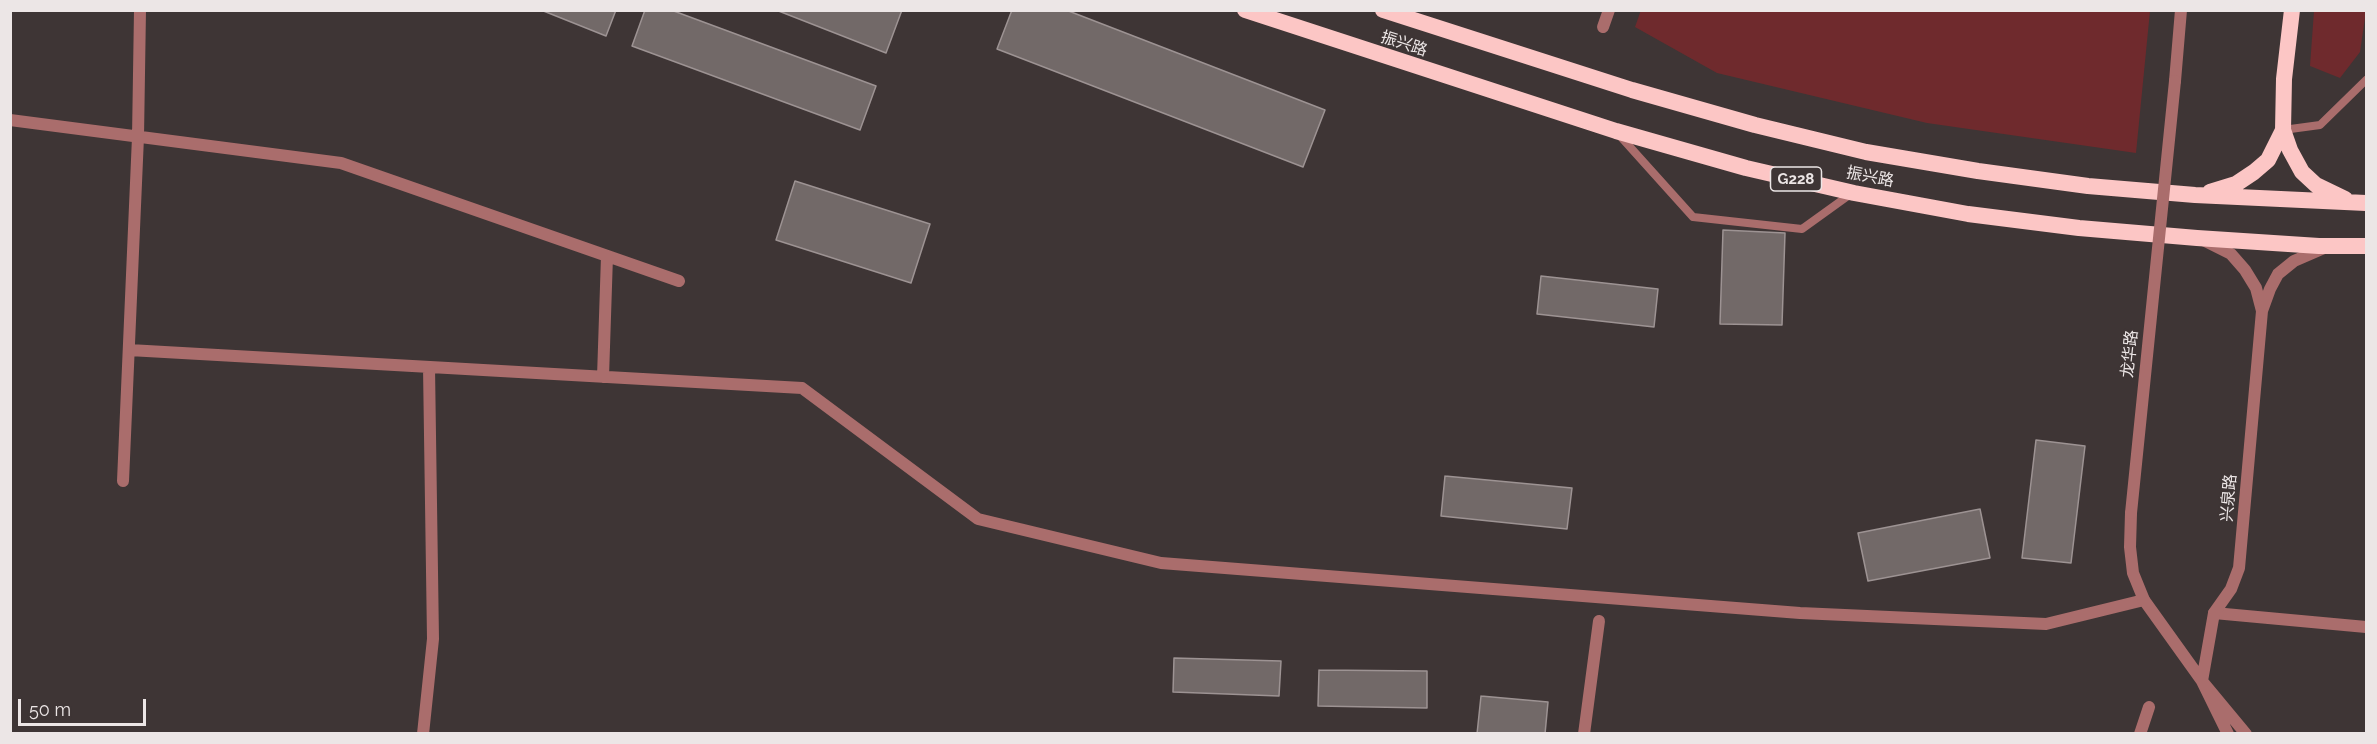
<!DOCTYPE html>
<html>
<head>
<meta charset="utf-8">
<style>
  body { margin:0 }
  #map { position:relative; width:2377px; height:744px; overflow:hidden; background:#3e3535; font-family:Raleway,sans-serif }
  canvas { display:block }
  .frame { position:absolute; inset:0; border:12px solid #ece6e6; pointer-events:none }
  .scale { position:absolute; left:18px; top:699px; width:128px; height:27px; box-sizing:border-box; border:3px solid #ece6e6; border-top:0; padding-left:8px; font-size:18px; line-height:21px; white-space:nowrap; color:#ece6e6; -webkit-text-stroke:4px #3e3535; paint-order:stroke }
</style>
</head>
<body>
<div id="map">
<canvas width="2377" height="744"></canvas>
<div class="frame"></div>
<div class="scale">50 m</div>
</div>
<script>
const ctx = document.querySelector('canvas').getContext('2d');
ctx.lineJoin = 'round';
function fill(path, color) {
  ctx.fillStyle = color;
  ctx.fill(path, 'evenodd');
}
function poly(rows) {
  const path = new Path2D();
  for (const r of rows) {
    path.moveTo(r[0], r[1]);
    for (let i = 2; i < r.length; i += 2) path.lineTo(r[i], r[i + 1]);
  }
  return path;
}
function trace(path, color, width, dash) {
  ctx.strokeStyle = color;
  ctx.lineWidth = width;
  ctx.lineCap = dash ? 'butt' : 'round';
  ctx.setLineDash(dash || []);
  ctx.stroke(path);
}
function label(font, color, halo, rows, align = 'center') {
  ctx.font = font + ' Raleway,"Noto Sans SC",sans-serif';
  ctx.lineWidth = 4.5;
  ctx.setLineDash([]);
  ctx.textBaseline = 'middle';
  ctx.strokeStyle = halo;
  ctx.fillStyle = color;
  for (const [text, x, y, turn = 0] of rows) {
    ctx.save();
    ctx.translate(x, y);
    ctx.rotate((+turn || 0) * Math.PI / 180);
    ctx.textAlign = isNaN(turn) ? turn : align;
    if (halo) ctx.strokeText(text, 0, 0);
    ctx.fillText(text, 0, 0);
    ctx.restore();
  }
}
fill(poly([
  [1641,10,2150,11,2136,153,1927,123,1717,73,1635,27],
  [2314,11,2366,11,2360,52,2340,78,2310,66]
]), '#6f2a2d');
const building = poly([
  [541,10,616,10,606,36,541,10],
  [645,10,671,10,876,86,860,130,632,46,645,10],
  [776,10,902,10,886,53,776,10],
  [1012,10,1066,10,1325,110,1303,167,997,49,1012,10],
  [795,181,930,224,911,283,776,240,795,181],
  [1723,230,1785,233,1782,325,1720,324,1723,230],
  [1541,276,1658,289,1654,327,1537,314,1541,276],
  [2036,440,2085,446,2071,563,2022,558,2036,440],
  [1445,476,1572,488,1567,529,1441,516,1445,476],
  [1980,509,1990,558,1868,581,1858,533,1980,509],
  [1174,658,1281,661,1279,696,1173,692,1174,658],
  [1319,670,1427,671,1427,708,1318,706,1319,670],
  [1481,696,1548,702,1545,734,1477,734,1481,696]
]);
fill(building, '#726968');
trace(building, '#9d9393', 1.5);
trace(poly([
  [2283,130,2320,125,2366,80],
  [1621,137,1693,217,1802,229,1852,193]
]), '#aa6d6c', 8);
trace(poly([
  [1603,27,1609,10],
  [10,120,341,163,679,281],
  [129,350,802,388,978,519,1161,563,1800,613,2046,624,2144,600],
  [603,377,607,256],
  [123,481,138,137,140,10],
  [2214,613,2366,627],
  [423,734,433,639,429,367],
  [1584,734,1599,621],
  [2140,734,2149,707]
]), '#aa6d6c', 12);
trace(poly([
  [2175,81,2181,10],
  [2205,241,2231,254,2245,270,2256,288,2262,311],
  [2131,513,2130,547,2133,573,2144,600,2202,681,2246,734],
  [2228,734,2202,681,2214,613,2231,589,2239,568,2262,311,2270,289,2278,274,2294,261,2324,248]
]), '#aa6d6c', 12);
trace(poly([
  [1245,10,1616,131,1746,168,1854,193,1968,214,2079,228,2197,238,2319,246,2366,246],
  [1383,10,1632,90,1755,125,1866,152,1978,171,2088,186,2195,195,2366,203],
  [2292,10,2284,79,2283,130,2290,150,2302,172,2316,185,2345,199],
  [2210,192,2236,184,2254,172,2268,160,2283,130]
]), '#fcc6c5', 16);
trace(poly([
  [2131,513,2175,81]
]), '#aa6d6c', 12);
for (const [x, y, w] of [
  [1796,179,51]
]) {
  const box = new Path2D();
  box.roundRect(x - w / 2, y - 12, w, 24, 4.5);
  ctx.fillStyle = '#3e3535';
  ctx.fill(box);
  trace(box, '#ece6e6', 1.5);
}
label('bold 15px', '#ece6e6', null, [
  ["G228",1796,179]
]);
label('16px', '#ece6e6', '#3e3535', [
  ["振兴路",1404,44,18],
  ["振兴路",1870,177,11],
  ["龙华路",2130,354,-84],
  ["兴泉路",2229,498,-85]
]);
</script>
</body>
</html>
